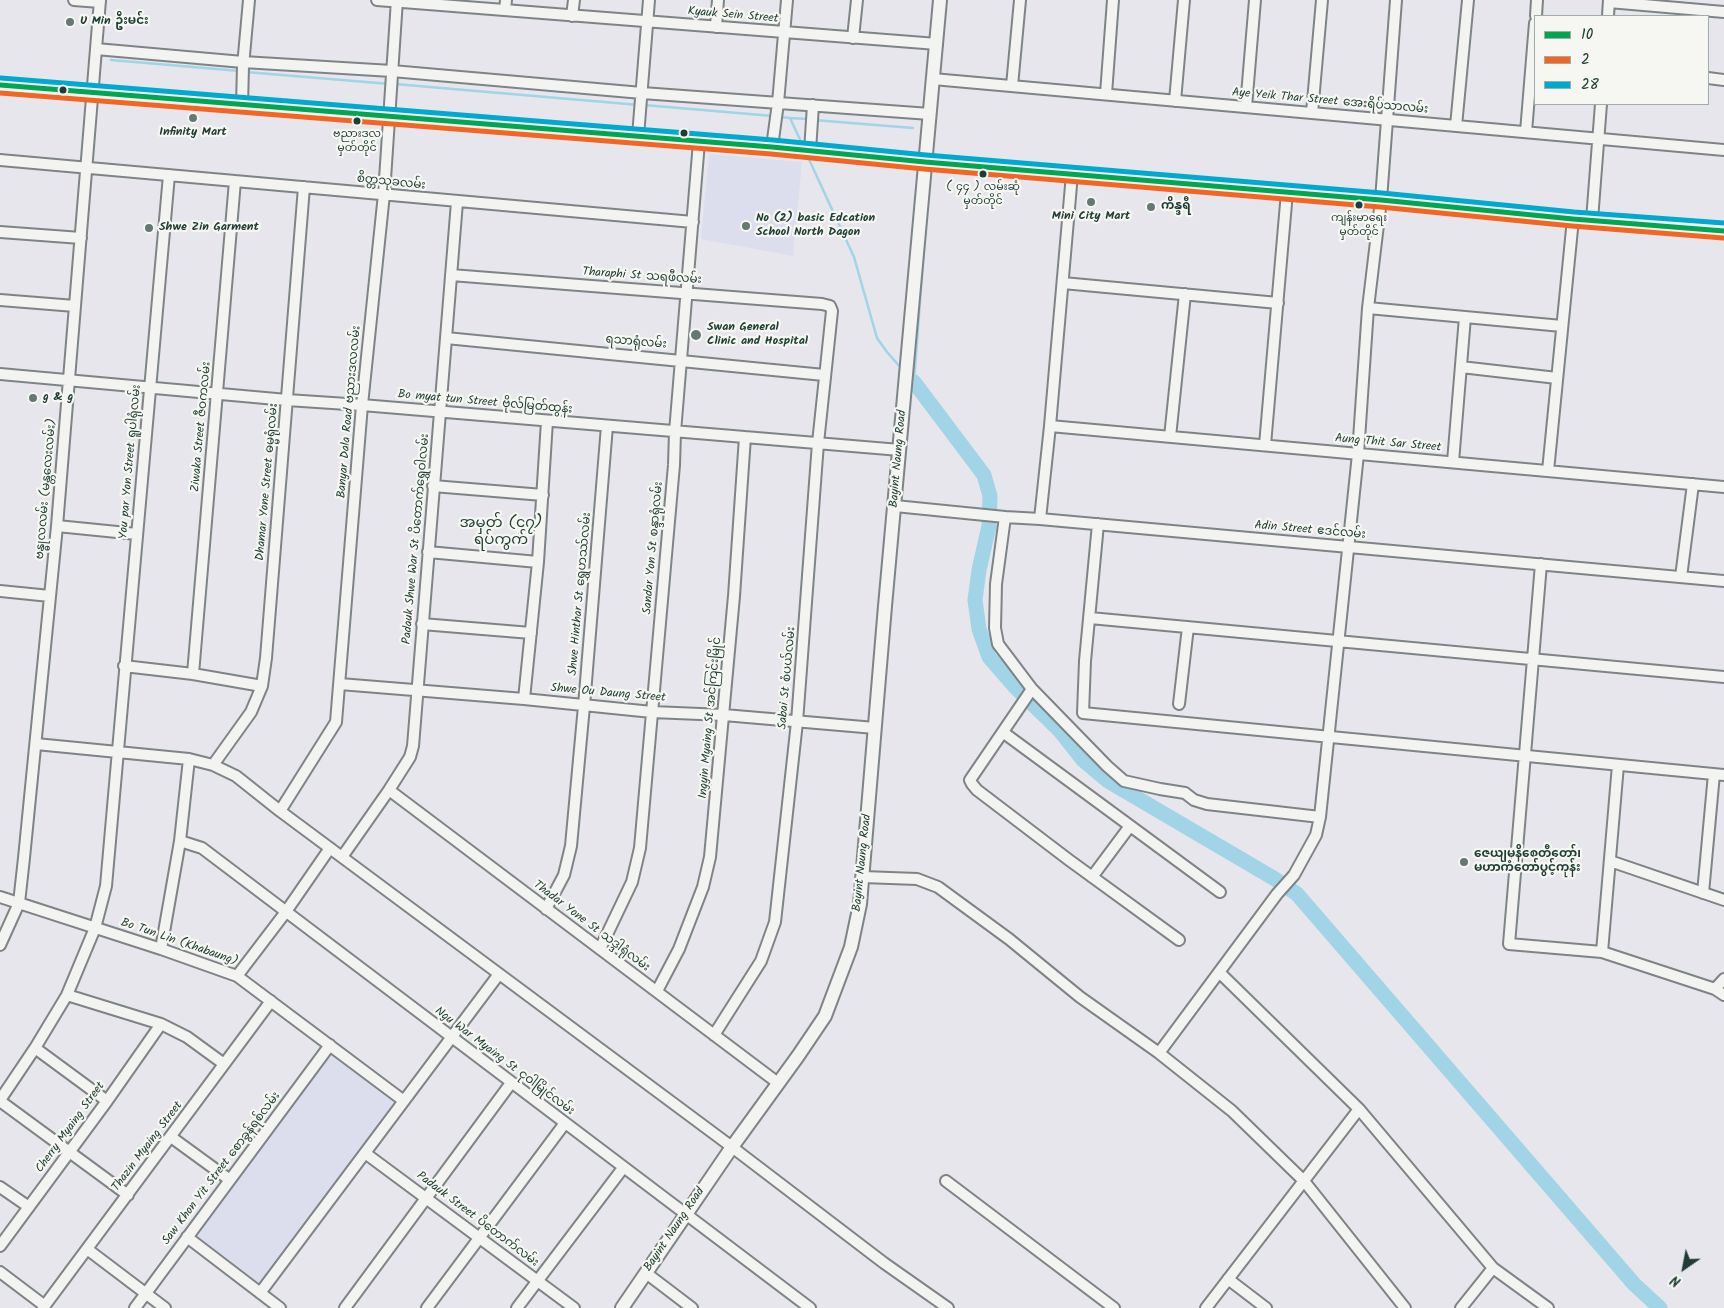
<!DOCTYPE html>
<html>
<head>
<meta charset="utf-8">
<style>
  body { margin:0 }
  #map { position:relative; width:1724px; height:1308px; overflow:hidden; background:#e6e6ec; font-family:Kalam,sans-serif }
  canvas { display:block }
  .legend { position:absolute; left:1534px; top:15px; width:175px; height:90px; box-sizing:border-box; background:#f6f6f2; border:1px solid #a0aca6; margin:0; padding:6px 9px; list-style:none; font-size:15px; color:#1f3d34 }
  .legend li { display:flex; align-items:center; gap:10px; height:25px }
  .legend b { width:25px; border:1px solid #a0aca6 }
  .north { position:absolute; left:1659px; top:1243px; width:50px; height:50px; -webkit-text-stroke:4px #f6f6f2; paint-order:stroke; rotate:213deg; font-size:14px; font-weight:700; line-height:20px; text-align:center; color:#1f3d34 }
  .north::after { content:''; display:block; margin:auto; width:18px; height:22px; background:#1f3d34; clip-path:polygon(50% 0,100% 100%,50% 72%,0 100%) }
</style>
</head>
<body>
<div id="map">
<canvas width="1724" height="1308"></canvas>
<ul class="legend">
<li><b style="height:6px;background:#00a651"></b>10</li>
<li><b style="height:6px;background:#f26522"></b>2</li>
<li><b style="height:6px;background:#00a9ce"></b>28</li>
</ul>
<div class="north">N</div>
</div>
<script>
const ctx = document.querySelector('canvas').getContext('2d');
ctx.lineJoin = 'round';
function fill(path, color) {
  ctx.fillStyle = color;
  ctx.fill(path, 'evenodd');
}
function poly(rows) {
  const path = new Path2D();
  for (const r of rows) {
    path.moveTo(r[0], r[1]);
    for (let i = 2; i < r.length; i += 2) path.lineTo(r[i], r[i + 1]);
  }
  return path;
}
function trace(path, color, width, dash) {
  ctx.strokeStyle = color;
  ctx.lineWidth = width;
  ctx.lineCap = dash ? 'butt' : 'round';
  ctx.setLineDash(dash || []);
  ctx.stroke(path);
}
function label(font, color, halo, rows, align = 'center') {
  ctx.font = font + ' Kalam,"Noto Sans Myanmar",sans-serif';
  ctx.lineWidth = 4.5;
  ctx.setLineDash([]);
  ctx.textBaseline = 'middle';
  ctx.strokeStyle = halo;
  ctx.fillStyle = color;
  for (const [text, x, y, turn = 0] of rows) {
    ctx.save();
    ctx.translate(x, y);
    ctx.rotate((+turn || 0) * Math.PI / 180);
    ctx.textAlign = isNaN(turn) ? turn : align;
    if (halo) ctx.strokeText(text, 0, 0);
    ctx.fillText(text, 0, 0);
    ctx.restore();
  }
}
fill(poly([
  [709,154,802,162,793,256,701,239],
  [332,1052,395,1101,260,1284,197,1236]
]), '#dcdeed');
trace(poly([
  [111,60,240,71],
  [246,72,390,84],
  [395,84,639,105],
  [644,105,773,116],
  [779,117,790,118,803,146],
  [790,118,808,119],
  [814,120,913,128],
  [807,155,854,257,877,338,887,352,901,368],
  [914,382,926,221]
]), '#a1d4e7', 2.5);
trace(poly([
  [914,382,984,475,990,496,989,526,979,570,975,600,979,629,989,657,1016,688,1061,732,1083,760,1108,781,1275,879,1297,894,1634,1284,1660,1308]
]), '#a1d4e7', 15);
const minor = poly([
  [74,0,100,2],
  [377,0,937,44],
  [1609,2,1724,12],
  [505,10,506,0],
  [572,16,574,0],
  [1536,16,1537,0],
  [1608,16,1609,0],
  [716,27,718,0],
  [853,38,857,0],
  [96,49,243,62,392,71,642,93,930,114],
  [1708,78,1724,80],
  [933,79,1724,150],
  [1012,86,1020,0],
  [1106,94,1113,0],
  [1175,101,1184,0],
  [242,105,243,66,249,0],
  [1246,107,1255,0],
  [1312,113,1322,0],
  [1456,126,1468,0],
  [1526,132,1535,23],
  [638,136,649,0],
  [772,147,778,103,787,0],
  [810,151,813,105],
  [0,160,693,222],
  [1592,220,1601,104],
  [0,232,81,238],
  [451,275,822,304,830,306,832,311,818,443,797,722,775,922,761,961,714,1035],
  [1063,283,1278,303],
  [0,300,75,306],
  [1368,308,1562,326],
  [446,338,824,375],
  [1461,367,1557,378],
  [0,374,287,400,362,405,900,450],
  [1050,426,1724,487],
  [1170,437,1185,294],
  [1265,445,1287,192],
  [1453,462,1465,317],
  [1548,471,1573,219],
  [433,486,543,495],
  [895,506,1005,517,1040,519,1724,581],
  [1005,517,996,584,995,628,998,644,1032,689,1107,766,1124,781,1160,789,1185,793,1194,800,1207,804,1320,817],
  [1040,519,1050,426,1072,174],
  [1098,524,1085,661,1083,713,1724,775],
  [57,526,137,534],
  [428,552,538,562],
  [1541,564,1509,944,1602,952,1715,989,1724,995],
  [1681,577,1693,484],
  [0,591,50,596],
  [1090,618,1724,677],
  [422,624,531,633],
  [124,666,193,674,262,686],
  [193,674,235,181],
  [340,684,524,699,652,712,724,715,875,728],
  [1032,689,970,780,972,784,977,790,1069,860,1179,940],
  [524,699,538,562,547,421],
  [1179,704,1188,627],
  [1004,733,1220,892],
  [36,744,189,759,213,765,236,776,280,811,732,1147,884,1263,948,1308],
  [213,765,251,712,262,686,266,658,304,187],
  [389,790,778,1083],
  [280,811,336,722,362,405,384,194,397,0],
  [180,841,202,848,810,1308],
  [342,857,389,790,410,757,413,746,457,202],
  [1610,861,1724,900],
  [863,877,917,879,938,887,1009,939,1080,997,1159,1053,1232,1111,1304,1181,1405,1308],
  [1092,877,1130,826],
  [1703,893,1714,774],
  [0,897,161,949,237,976,404,1101],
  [546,909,564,875,571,846,584,706,607,426],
  [0,945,19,903,24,858,57,526,100,0],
  [161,949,180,841,189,759],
  [600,949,632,882,640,848,674,465,675,432,699,142],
  [1602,952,1618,765],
  [1219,972,1359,1109,1493,1268,1548,1308],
  [237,976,285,913,330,848],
  [1715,989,1724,979],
  [657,991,679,949,703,887,710,857,734,596,745,437],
  [67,995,161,1024,187,1037,224,1064],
  [35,1048,107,1101],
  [1159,1053,1277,894,1294,875,1316,835,1320,817,1358,454,1368,308,1381,200,1396,0],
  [0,1100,35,1048,67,995,95,928,106,886,169,175],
  [0,1101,128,1195],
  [171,1137,230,1180],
  [365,1153,574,1308],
  [946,1181,1114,1308],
  [0,1187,29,1207],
  [187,1237,280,1308],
  [0,1246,107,1101,161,1024],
  [87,1249,165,1308],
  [0,1272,45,1306],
  [646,1273,692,1308],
  [1228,1279,1266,1308],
  [260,1293,499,974],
  [43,1308,271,1001],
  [135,1308,330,1045],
  [345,1308,511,1083],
  [427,1308,565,1123],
  [517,1308,623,1168],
  [1206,1308,1359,1109],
  [1461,1308,1493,1268]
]);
const major = poly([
  [0,85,772,147,925,162,1381,200,1573,219,1724,231],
  [622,1308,732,1147,798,1056,825,1016,851,947,860,904,885,606,940,0]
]);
trace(minor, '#7e8485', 14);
trace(major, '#7e8485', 16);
trace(minor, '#f3f3f2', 10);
trace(major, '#f3f3f2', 12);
trace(poly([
  [0,85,772,147,925,162,1381,200,1573,219,1724,231]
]), '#00a651', 5);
trace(poly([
  [0,93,771,154,924,169,1380,207,1572,226,1723,238]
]), '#f26522', 5);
trace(poly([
  [1,78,773,140,926,155,1382,193,1574,212,1724,223]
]), '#00a9ce', 5);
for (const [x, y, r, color] of [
  [70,22,5,"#657874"],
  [63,90,4.5,"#1f3d34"],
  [193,118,5,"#657874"],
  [357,121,4.5,"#1f3d34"],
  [684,133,4.5,"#1f3d34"],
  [983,174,4.5,"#1f3d34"],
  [1091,202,5,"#657874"],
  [1359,205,4.5,"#1f3d34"],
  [1151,207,5,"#657874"],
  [746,226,5,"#657874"],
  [149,228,5,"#657874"],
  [696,335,6,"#657874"],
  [33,398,5,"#657874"],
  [1464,862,5,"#657874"]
]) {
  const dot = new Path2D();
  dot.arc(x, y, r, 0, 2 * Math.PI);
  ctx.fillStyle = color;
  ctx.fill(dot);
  trace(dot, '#f6f6f2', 2);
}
label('11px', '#1f3d34', '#f6f6f2', [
  ["ဗညားဒလ",357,135],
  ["မှတ်တိုင်",357,149],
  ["( ၄၄ ) လမ်းဆုံ",983,188],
  ["မှတ်တိုင်",983,202],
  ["ကျန်းမာရေး",1359,219],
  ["မှတ်တိုင်",1359,233]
]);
label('12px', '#1f3d34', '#f6f6f2', [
  ["Kyauk Sein Street",733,16,5],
  ["Aye Yeik Thar Street အေးရိပ်သာလမ်း",1330,102,5],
  ["စိတ္တသုခလမ်း",391,183,6],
  ["Tharaphi St သရဖီလမ်း",642,277,4],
  ["ရသာရုံလမ်း",636,343,5],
  ["Bo myat tun Street ဗိုလ်မြတ်ထွန်း",485,403,5],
  ["Banyar Dala Road ဗညားဒလလမ်း",350,412,-85],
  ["Ziwaka Street ဇီဝကလမ်း",202,427,-85],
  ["Aung Thit Sar Street",1388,444,5],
  ["Bayint Naung Road",899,459,-85],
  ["You par Yon Street ရူပါရုံလမ်း",131,462,-85],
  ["Dhamar Yone Street ဓမ္မရုံလမ်း",268,482,-85],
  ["ဗန္ဓုလလမ်း (မန္တလေးလမ်း)",47,489,-85],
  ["Adin Street ဧဒင်လမ်း",1310,531,5],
  ["Padauk Shwe War St ပိတောက်ရွှေဝါလမ်း",417,539,-85],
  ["Sandar Yon St စန္ဒာရုံလမ်း",654,548,-85],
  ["Shwe Hinthar St ရွှေဟဿ်လမ်း",581,594,-85],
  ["Sabai St စံပယ်လမ်း",788,678,-85],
  ["Shwe Ou Daung Street",608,694,5],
  ["Ingyin Myaing St အင်ကြင်းမြိုင်",711,718,-85],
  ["Bayint Naung Road",863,863,-84],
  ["Thadar Yone St သဒ္ဒါရုံလမ်း",591,927,37],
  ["Bo Tun Lin (Khabaung)",179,943,19],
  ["Ngu War Myaing St ငုဝါမြိုင်လမ်း",504,1062,37],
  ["Cherry Myaing Street",71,1128,-54],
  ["Thazin Myaing Street",148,1147,-53],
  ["Saw Khon Yit Street စောခွန်ရစ်လမ်း",222,1169,-53],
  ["Padauk Street ပိတောက်လမ်း",477,1220,37],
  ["Bayint Naung Road",675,1230,-56]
]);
label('bold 12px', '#1f3d34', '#f6f6f2', [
  ["U Min ဦးမင်း",80,22],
  ["Infinity Mart",193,133,"center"],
  ["ကိန္ဒရီ",1161,207],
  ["Mini City Mart",1091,217,"center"],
  ["No (2) basic Edcation",756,219],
  ["School North Dagon",756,233],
  ["Shwe Zin Garment",159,228],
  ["Swan General",707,328],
  ["Clinic and Hospital",707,342],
  ["g & g",43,398],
  ["ဇေယျမုနိစေတီတော်၊",1474,855],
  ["မဟာကံတော်ပွင့်ကုန်း",1474,869]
], 'left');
label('15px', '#1f3d34', '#f6f6f2', [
  ["အမှတ် (၄၇)",501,524],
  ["ရပ်ကွက်",501,541]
]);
</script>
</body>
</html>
